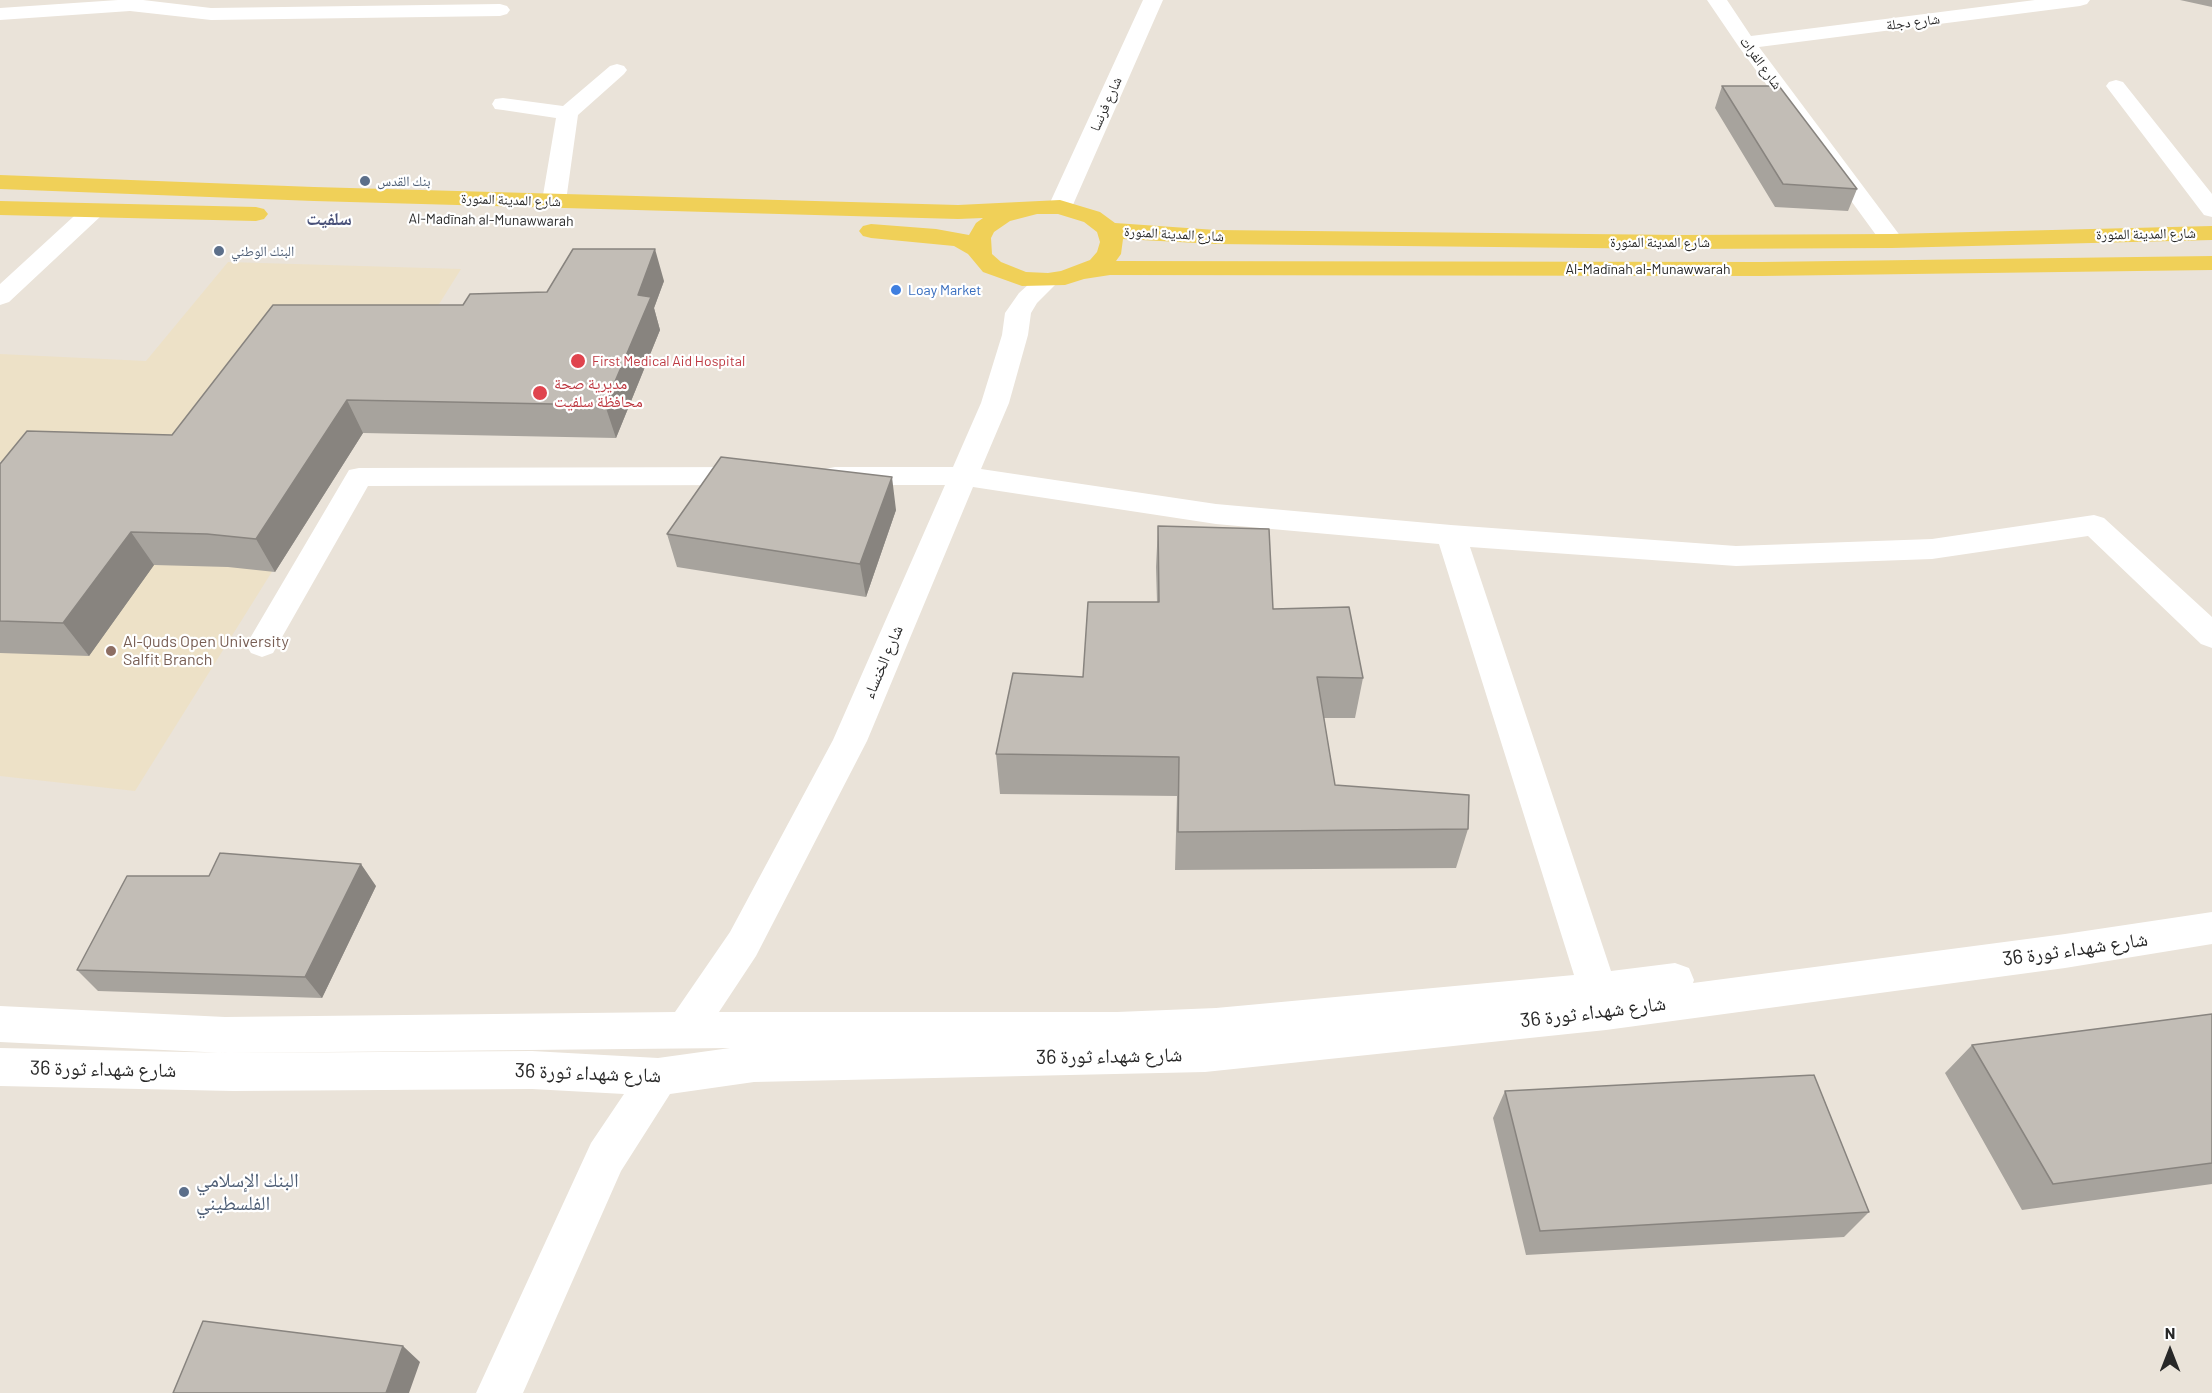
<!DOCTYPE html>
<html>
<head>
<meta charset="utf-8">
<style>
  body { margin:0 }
  #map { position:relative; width:2212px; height:1393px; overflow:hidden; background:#eae3d9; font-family:Barlow,sans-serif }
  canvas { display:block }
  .north { position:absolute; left:2140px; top:1321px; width:60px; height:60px; -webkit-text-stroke:4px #fff; paint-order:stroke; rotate:0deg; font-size:16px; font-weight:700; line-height:24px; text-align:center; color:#282828 }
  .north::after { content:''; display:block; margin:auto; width:21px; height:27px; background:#282828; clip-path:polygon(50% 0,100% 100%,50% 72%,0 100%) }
</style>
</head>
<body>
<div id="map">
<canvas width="2212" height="1393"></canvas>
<div class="north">N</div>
</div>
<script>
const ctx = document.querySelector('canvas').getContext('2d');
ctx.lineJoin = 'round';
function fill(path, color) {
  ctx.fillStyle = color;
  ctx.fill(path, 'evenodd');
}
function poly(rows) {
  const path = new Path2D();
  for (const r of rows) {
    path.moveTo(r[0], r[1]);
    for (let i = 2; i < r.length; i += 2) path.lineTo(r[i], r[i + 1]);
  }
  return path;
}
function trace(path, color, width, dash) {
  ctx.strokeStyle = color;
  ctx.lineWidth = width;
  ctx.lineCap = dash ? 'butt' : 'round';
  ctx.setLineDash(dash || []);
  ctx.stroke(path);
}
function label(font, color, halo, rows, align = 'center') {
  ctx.font = font + ' Barlow,"Noto Naskh Arabic",sans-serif';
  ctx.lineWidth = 4.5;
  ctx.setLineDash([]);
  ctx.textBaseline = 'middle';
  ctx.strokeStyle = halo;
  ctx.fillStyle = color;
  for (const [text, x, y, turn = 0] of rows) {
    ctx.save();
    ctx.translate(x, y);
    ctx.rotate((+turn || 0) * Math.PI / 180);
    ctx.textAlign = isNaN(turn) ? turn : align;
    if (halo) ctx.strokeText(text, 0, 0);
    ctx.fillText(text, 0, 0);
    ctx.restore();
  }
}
fill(poly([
  [228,262,461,269,135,791,0,776,0,525,49,464,0,461,0,354,146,361]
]), '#ede1c7');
fill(poly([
  [118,0,143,0,211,8,500,4,507,6,510,10,507,14,500,16,211,20,130,11,0,20,0,8,118,0],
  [1143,0,1163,0,1072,207,1068,212,1060,214,1052,212,1048,207,1143,0],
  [1707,0,1727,0,1751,36,2035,0,2090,0,2087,4,2080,6,1759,47,1904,241,1900,246,1892,248,1884,246,1739,47,1707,0],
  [617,64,624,66,627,70,624,74,578,115,566,201,562,206,554,208,546,206,542,201,556,118,503,110,495,109,492,104,495,99,503,98,563,106,610,66,617,64],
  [2116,80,2123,82,2212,194,2212,217,2204,215,2109,90,2106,86,2109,82,2116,80],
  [93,204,101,206,105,211,101,216,9,302,0,305,0,284,85,206,93,204],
  [1048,273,1057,275,1060,280,1037,303,1031,313,1028,335,1009,403,981,469,1216,504,1451,525,1736,546,1932,539,2094,515,2104,518,2212,617,2212,648,2201,644,2088,536,1932,559,1736,566,1470,547,1611,971,1675,963,1689,968,1694,980,1693,983,2065,934,2212,912,2212,944,2065,968,1606,1030,1205,1072,754,1082,670,1094,621,1171,523,1393,476,1393,591,1143,624,1094,532,1089,233,1091,0,1086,0,1048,233,1053,532,1051,658,1058,730,1048,225,1053,0,1042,0,1006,225,1017,675,1012,730,932,833,740,945,485,835,485,825,483,821,476,825,469,835,467,953,467,981,403,1002,335,1005,313,1019,293,1039,275,1048,273],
  [973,487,1216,524,1439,544,1574,975,1216,1008,1117,1012,719,1012,756,956,867,741,973,487],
  [751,467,761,469,765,476,761,483,751,485,368,486,273,653,262,657,251,653,246,645,349,470,359,468,751,467]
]), '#fff');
fill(poly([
  [0,175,314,187,958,205,1060,200,1100,212,1115,223,1216,230,1680,235,1892,234,2212,226,2212,240,1892,248,1680,249,1216,244,1123,239,1121,254,1116,261,1762,262,2212,256,2212,270,1762,276,1110,275,1084,279,1065,285,1022,286,983,272,968,254,954,246,871,238,863,236,859,231,863,226,871,224,936,229,969,235,976,223,983,218,958,219,314,201,0,189,0,175],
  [1037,214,1058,214,1084,222,1097,232,1100,242,1097,252,1090,260,1061,271,1048,273,1026,272,1001,262,992,254,991,238,994,232,1010,221,1037,214],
  [0,201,256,207,264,209,268,214,264,219,256,221,0,215,0,201]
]), '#f0d058');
fill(poly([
  [2180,0,2212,0,2212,7],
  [1722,86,1857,189,1848,211,1775,207,1715,108],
  [664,281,654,308,660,330,616,438,363,433,275,572,228,567,154,565,89,656,0,653,0,464,172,435,463,305,547,292],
  [896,510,866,597,677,567,667,534],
  [1158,526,1273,609,1363,678,1355,718,1324,718,1335,785,1468,829,1456,868,1175,870,1177,796,1000,794,996,754,1083,677,1157,602,1156,567],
  [376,886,322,998,98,991,77,970],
  [2212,1014,2212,1184,2022,1210,1945,1073,1972,1045],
  [1505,1091,1869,1212,1844,1237,1526,1255,1493,1118]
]), '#a7a39d');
fill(poly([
  [655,249,664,281,654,308,660,330,616,438,605,405,638,295],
  [347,400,363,433,275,572,256,539],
  [892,477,896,510,866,597,860,564],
  [131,532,154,565,89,656,63,623],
  [361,864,376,886,322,998,305,977],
  [403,1346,420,1362,409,1393,386,1393]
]), '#88847f');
const building = poly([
  [1722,86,1779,86,1857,189,1783,184,1722,86],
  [573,249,655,249,638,295,651,297,605,405,347,400,256,539,207,534,131,532,63,623,0,621,0,464,27,431,172,435,273,305,463,305,470,294,547,292,573,249],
  [721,457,892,477,860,564,667,534,721,457],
  [1158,526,1269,529,1273,609,1349,607,1363,678,1317,677,1335,785,1469,795,1468,829,1178,832,1179,757,996,754,1013,673,1083,677,1088,602,1159,602,1158,526],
  [220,853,361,864,305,977,77,970,127,876,209,876,220,853],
  [2212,1014,2212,1163,2053,1184,1972,1045,2212,1014],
  [1814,1075,1869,1212,1540,1231,1505,1091,1814,1075],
  [203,1321,403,1346,386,1393,173,1393,203,1321]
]);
fill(building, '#c2bdb6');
trace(building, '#88847f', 1.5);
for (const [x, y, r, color] of [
  [365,181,6,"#5c6f8a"],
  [219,251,6,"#5c6f8a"],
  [896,290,6,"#3f7fe0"],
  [578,361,8,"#e0444e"],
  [540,393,8,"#e0444e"],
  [111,651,6,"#8d6e63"],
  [184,1192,6,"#5c6f8a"]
]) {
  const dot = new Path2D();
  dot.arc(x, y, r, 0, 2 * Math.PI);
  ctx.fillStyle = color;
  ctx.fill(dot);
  trace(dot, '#fff', 2);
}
label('14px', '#282828', '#fff', [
  ["شارع دجلة",1913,22,-7],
  ["شارع الفرات",1761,63,54],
  ["شارع فرنسا",1106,104,-66],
  ["شارع المدينة المنورة",511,200,2],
  ["Al-Madīnah al-Munawwarah",491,220,1],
  ["شارع المدينة المنورة",1174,234,3],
  ["شارع المدينة المنورة",2146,234,-1],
  ["شارع المدينة المنورة",1660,242],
  ["Al-Madīnah al-Munawwarah",1648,269]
]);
label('14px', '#4e5e75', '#fff', [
  ["بنك القدس",377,181],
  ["البنك الوطني",231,251]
], 'left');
label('14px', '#366cbe', '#fff', [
  ["Loay Market",908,290]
], 'left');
label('14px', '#be3a42', '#fff', [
  ["First Medical Aid Hospital",592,361]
], 'left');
label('16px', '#be3a42', '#fff', [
  ["مديرية صحة",554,384],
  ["محافظة سلفيت",554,402]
], 'left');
label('16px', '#785e54', '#fff', [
  ["Al-Quds Open University",123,642],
  ["Salfit Branch",123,660]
], 'left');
label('16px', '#282828', '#fff', [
  ["شارع الخنساء",883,662,-67]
]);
label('bold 18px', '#485078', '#fff', [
  ["سلفيت",329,219]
]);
label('20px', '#282828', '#fff', [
  ["شارع شهداء ثورة 36",2075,949,-8],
  ["شارع شهداء ثورة 36",1593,1012,-7],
  ["شارع شهداء ثورة 36",1109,1056,-1],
  ["شارع شهداء ثورة 36",103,1069,1],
  ["شارع شهداء ثورة 36",588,1073,2]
]);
label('20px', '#4e5e75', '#fff', [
  ["البنك الإسلامي",196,1180],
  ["الفلسطيني",196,1203]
], 'left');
</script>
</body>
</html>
